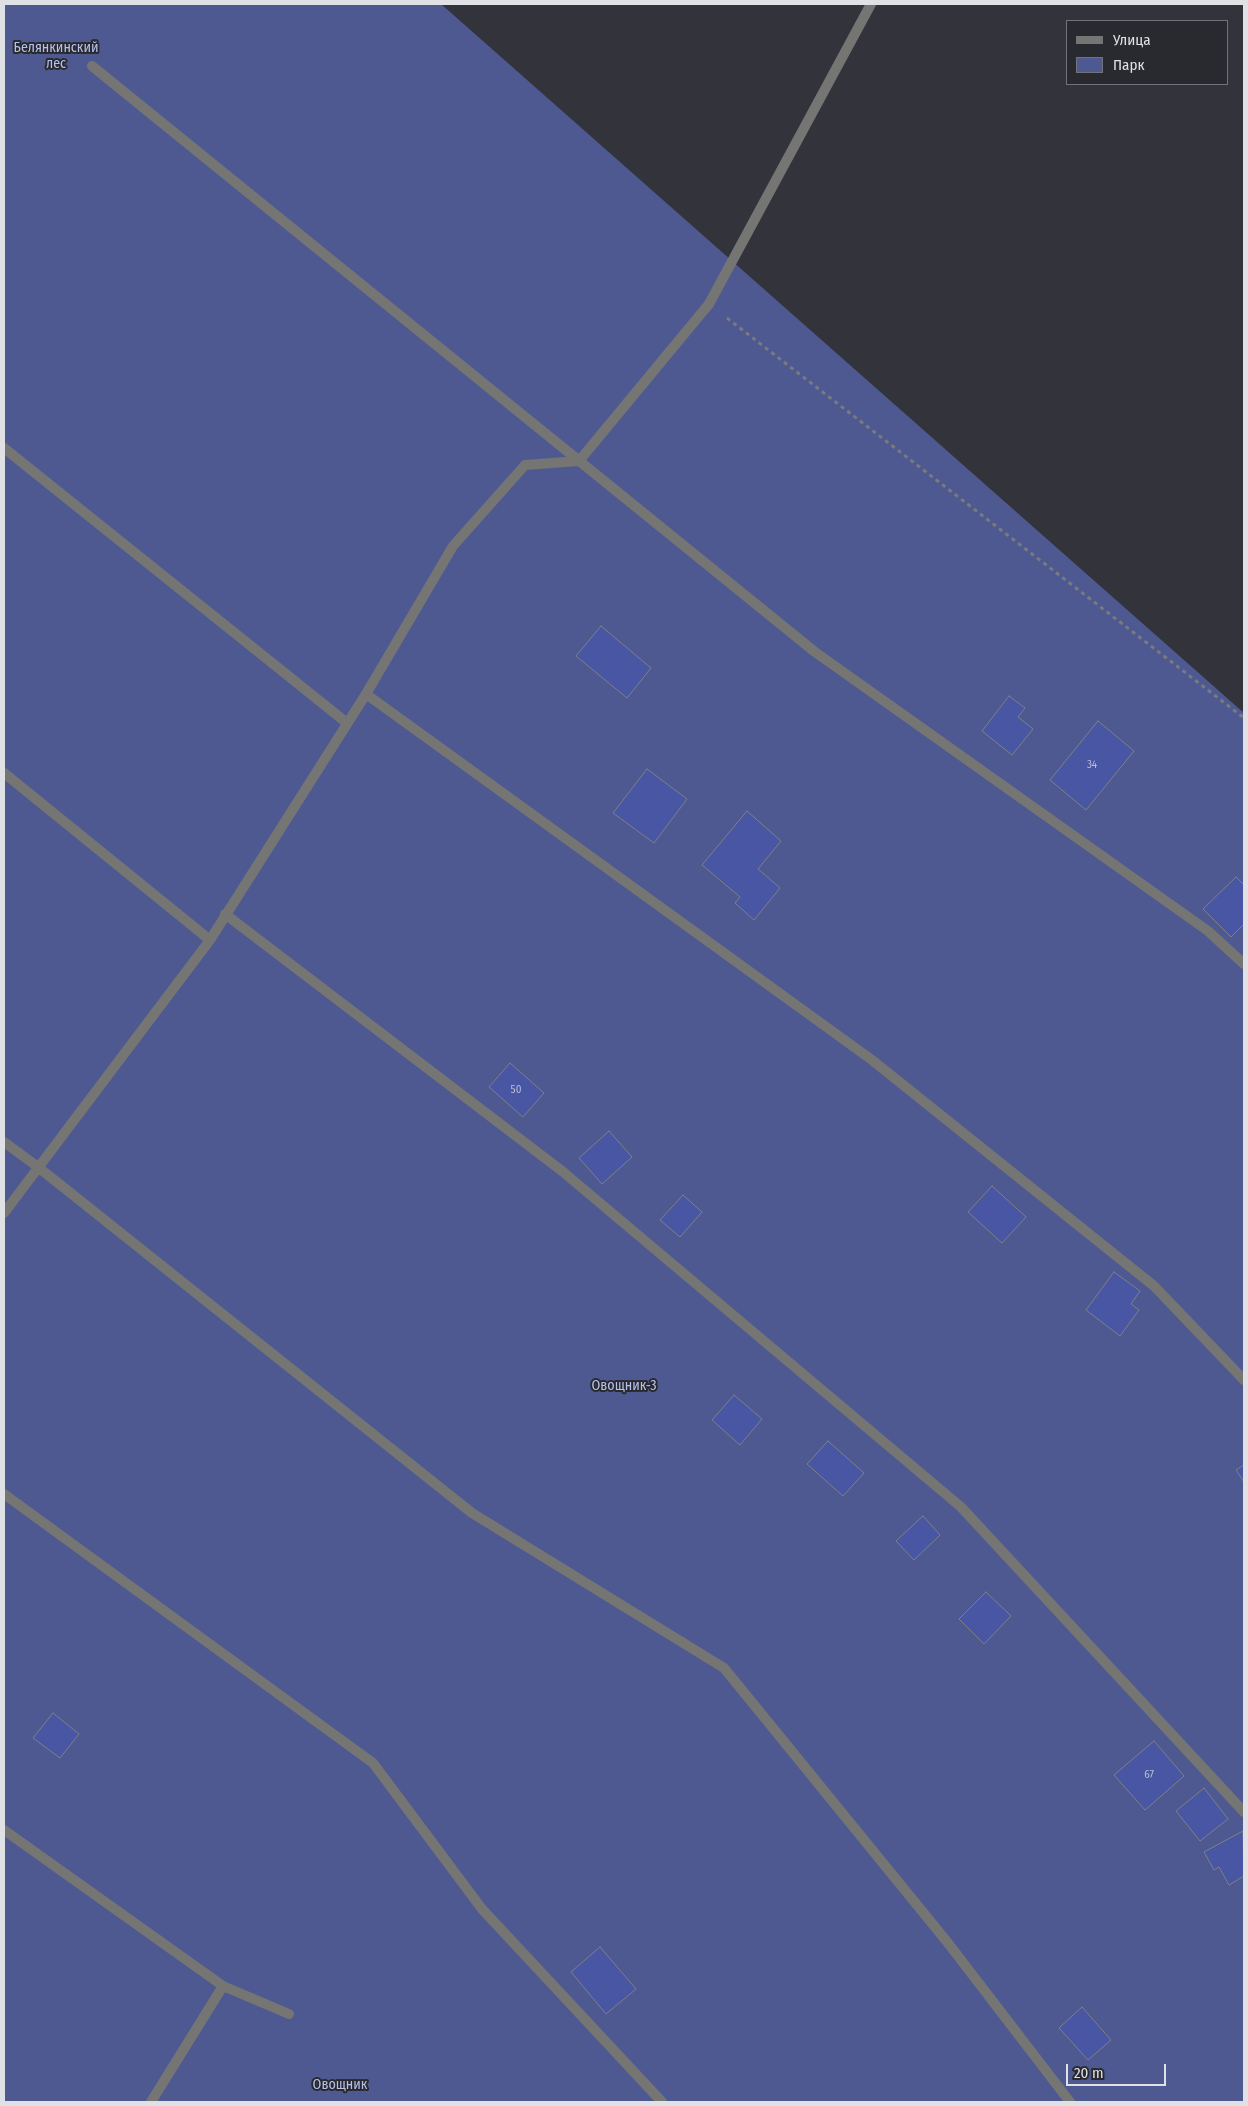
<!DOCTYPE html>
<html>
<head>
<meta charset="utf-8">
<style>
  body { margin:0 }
  #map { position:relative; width:1248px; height:2106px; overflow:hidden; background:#33343b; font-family:"Fira Sans Condensed",sans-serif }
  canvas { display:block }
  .frame { position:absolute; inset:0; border:5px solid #e0e1e5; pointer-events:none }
  .legend { position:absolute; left:1066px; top:20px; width:162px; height:65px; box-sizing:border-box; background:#292a30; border:1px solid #727378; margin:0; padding:6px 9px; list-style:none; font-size:15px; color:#e0e1e5 }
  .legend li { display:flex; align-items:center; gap:10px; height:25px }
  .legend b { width:25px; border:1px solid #727378 }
  .scale { position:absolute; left:1066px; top:2064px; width:100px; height:22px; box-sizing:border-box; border:2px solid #e0e1e5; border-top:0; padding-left:6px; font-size:15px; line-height:18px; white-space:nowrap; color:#e0e1e5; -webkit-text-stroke:4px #292a30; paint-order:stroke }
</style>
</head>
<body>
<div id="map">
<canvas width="1248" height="2106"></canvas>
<div class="frame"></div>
<ul class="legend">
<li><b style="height:6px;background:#757673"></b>Улица</li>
<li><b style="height:14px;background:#4e5991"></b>Парк</li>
</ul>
<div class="scale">20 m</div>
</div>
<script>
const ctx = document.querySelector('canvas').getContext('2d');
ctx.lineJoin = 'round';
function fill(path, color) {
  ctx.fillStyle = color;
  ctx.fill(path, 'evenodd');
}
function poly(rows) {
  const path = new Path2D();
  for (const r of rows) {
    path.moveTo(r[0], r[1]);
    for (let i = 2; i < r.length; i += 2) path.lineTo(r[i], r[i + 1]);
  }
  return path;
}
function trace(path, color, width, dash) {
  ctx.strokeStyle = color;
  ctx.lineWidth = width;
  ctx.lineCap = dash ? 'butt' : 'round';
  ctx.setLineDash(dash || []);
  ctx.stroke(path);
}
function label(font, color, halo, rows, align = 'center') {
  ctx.font = font + ' "Fira Sans Condensed",sans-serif';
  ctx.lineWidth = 4;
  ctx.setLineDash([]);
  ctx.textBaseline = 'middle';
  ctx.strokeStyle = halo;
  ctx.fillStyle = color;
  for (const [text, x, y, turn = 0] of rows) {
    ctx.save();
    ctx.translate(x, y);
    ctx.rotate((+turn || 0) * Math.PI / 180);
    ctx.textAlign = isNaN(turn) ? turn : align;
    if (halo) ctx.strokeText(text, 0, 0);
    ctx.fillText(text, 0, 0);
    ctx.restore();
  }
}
fill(poly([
  [4,4,441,4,1244,713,1244,2102,4,2102]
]), '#4e5991');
const building = poly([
  [601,626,651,668,627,698,576,656,601,626],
  [1009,696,1025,708,1018,717,1033,729,1012,755,982,731,1009,696],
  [1098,721,1134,751,1086,810,1050,780,1098,721],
  [647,769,687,799,654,843,613,813,647,769],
  [747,811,781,841,758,869,780,888,754,920,735,903,740,897,702,865,747,811],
  [1236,877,1244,885,1244,924,1231,937,1203,909,1236,877],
  [510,1063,544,1093,523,1117,489,1087,510,1063],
  [609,1131,632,1157,602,1184,579,1158,609,1131],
  [992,1186,1026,1217,1002,1243,968,1212,992,1186],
  [683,1195,702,1212,680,1237,660,1220,683,1195],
  [1114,1272,1140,1291,1131,1304,1139,1310,1120,1336,1086,1310,1114,1272],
  [734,1395,762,1419,740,1445,712,1420,734,1395],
  [828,1441,864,1473,843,1496,807,1464,828,1441],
  [1244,1465,1244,1482,1236,1470,1244,1465],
  [923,1516,940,1535,914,1560,896,1541,923,1516],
  [986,1592,1011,1616,984,1644,959,1619,986,1592],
  [53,1713,79,1734,60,1758,33,1738,53,1713],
  [1154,1741,1184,1776,1145,1810,1114,1775,1154,1741],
  [1204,1788,1228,1819,1200,1841,1176,1811,1204,1788],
  [1243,1831,1244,1876,1229,1885,1219,1867,1214,1870,1204,1852,1243,1831],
  [600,1947,636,1989,606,2014,571,1972,600,1947],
  [1082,2007,1111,2040,1088,2060,1059,2028,1082,2007]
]);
fill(building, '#4856a3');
trace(building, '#7e8087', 1);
trace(poly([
  [727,318,1244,718]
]), '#797a7f', 3, [4, 4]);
trace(poly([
  [92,66,815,652,1208,931,1244,964],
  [4,448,347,723],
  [366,694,872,1060,1154,1286,1244,1380],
  [4,773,210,940],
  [225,914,562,1171,961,1507,1244,1812],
  [4,1142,38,1167,472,1513,724,1668,948,1943,1070,2102],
  [4,1213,210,940,366,694,453,546,525,465,579,461,709,304],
  [4,1494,373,1763,482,1909,662,2102],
  [4,1830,223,1986,289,2014],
  [151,2102,223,1986]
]), '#757673', 10);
trace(poly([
  [709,304,871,4]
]), '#757673', 10);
label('11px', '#babed4', null, [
  ["34",1092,765],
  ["50",516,1090],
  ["67",1149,1775]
]);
label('14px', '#b6c1ec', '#292a30', [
  ["Белянкинский",56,48],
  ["лес",56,64],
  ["Овощник-3",624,1386],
  ["Овощник",340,2085]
]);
</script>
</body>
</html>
